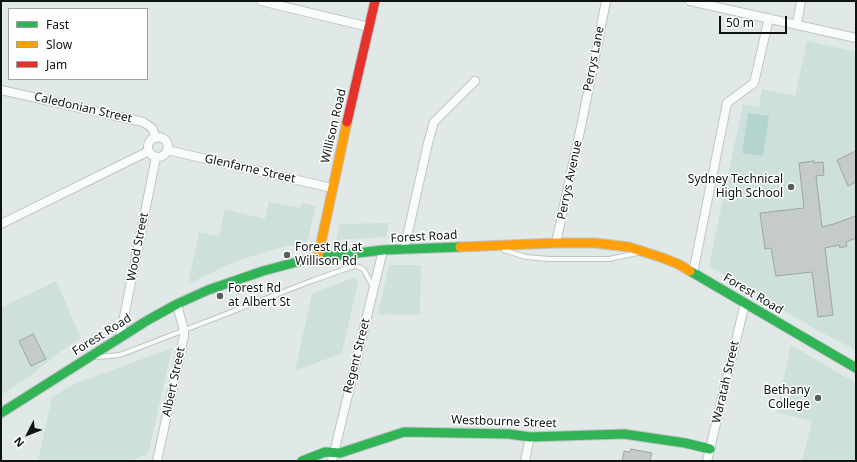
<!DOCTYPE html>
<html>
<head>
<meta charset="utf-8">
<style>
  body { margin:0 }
  #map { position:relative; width:857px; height:462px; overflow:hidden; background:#e0e9e7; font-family:"Noto Sans",sans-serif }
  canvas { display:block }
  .frame { position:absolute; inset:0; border:2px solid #0e1413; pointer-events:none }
  .legend { position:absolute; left:8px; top:8px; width:140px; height:72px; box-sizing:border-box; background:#fff; border:1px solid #9fa1a1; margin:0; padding:5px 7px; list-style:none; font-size:12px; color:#0e1413 }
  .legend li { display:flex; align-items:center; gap:8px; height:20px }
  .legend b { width:20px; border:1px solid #9fa1a1 }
  .north { position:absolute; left:8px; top:414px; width:40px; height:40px; -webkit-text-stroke:3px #fff; paint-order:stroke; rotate:228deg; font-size:11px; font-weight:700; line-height:16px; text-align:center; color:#0e1413 }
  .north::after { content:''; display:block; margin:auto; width:14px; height:18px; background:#0e1413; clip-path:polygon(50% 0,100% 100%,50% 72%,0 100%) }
  .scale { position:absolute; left:719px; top:16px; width:68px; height:18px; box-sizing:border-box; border:2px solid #0e1413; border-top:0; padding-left:5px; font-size:12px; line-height:14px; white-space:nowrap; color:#0e1413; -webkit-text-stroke:3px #fff; paint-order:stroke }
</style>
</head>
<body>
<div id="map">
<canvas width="857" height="462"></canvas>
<div class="frame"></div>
<ul class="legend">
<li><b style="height:5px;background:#30b455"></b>Fast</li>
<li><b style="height:5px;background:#ff9f0a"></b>Slow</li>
<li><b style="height:5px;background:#e5322d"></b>Jam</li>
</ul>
<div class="north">N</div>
<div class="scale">50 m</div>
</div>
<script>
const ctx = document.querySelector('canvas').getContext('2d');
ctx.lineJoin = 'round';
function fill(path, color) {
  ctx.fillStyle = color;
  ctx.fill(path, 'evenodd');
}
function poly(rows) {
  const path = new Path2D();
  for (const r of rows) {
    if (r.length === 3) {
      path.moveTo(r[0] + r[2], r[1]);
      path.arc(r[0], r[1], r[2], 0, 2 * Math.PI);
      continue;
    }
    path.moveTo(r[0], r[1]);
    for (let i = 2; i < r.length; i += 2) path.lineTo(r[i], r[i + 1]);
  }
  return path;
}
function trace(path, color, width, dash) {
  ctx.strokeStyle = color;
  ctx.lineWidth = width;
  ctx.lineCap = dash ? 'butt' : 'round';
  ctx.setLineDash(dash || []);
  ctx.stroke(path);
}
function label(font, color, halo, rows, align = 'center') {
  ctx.font = font + ' "Noto Sans",sans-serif';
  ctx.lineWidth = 3;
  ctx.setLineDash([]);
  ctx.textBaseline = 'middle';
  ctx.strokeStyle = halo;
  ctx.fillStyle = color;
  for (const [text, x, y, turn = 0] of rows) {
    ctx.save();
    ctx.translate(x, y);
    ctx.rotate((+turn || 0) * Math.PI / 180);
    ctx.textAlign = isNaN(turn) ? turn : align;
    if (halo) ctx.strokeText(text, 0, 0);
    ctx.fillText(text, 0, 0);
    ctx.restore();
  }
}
fill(poly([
  [807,41,856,52,856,350,822,333,709,266,743,104,759,107,762,89,795,96],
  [269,202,300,208,302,203,316,206,307,242,268,251,234,262,188,284,199,232,219,236,225,209,265,219],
  [389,223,386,237,336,240,340,224],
  [389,265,421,265,420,315,378,314],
  [355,277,358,282,342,353,295,371,312,294],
  [56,281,81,338,61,351,30,376,1,395,1,308],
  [791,345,856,383,856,461,802,461,812,421,776,412],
  [172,348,148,454,129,461,38,461,52,397,72,385]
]), '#cde0dc');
fill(poly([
  [748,113,769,116,763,156,742,153]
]), '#b3d5ce');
const building = poly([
  [856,151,856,182,848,186,837,160,856,151],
  [814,161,814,163,823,162,824,175,816,176,822,227,834,224,856,216,856,238,846,242,847,246,840,248,839,245,825,248,833,315,818,317,812,272,776,276,771,248,765,249,760,213,804,208,799,163,814,161],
  [33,334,46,359,31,366,19,341,33,334],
  [631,449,652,453,650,461,622,461,624,451,630,452,631,449]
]);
fill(building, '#c4cbca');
trace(building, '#9fa5a4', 1);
const lane = poly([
  [504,250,526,257,549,259,609,259,637,253],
  [98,357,120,355,314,280,354,266,359,267,364,270,373,287]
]);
const street = poly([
  [261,1,369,27],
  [690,1,856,38],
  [797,24,801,1],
  [1,90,143,122,152,128,156,138],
  [158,147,10],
  [167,150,332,188],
  [1,224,149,151],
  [556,243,583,117,606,1],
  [404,250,428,143,434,122,475,81],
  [693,273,727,103,754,83,769,18],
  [120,337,156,157],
  [157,461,184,336,184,331,177,304],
  [332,461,383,250],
  [525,461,530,437],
  [707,461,745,303]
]);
const fast = poly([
  [690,271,856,368],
  [1,413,148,320,177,304,208,290,263,271,308,259,383,250,460,247],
  [302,461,325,452,340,453,404,432,509,434,530,437,624,434,685,443,710,449]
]);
const slow = poly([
  [460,247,556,243,595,243,629,247,663,258,678,264,690,271],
  [318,257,347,122]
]);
const jam = poly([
  [347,122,375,1]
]);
trace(lane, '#bec5c3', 6);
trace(street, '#bec5c3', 10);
trace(fast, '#bec5c3', 11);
trace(slow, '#bec5c3', 11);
trace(jam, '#bec5c3', 11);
trace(lane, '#fafcfb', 4);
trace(street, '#fafcfb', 8);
trace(fast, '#30b455', 9);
trace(slow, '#ff9f0a', 9);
trace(jam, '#e5322d', 9);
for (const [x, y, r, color] of [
  [791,187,4,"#585f5d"],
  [287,255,4,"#585f5d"],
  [220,296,4,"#585f5d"],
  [818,398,4,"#585f5d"]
]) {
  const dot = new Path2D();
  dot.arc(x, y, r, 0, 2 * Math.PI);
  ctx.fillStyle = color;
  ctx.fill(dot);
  trace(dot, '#fff', 1.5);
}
label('12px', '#0e1413', '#fff', [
  ["Perrys Lane",594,59,-79],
  ["Caledonian Street",83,108,13],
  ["Willison Road",334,126,-77],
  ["Glenfarne Street",250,169,13],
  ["Perrys Avenue",570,180,-78],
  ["Forest Road",424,237,-3],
  ["Wood Street",138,247,-79],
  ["Forest Road",753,294,31],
  ["Forest Road",102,335,-32],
  ["Regent Street",357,356,-76],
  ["Albert Street",174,382,-78],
  ["Waratah Street",726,382,-77],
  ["Westbourne Street",504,422,2]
]);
label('12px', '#0e1413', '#fff', [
  ["Sydney Technical",783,180],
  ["High School",783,194],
  ["Forest Rd at",295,248,"left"],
  ["Willison Rd",295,262,"left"],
  ["Forest Rd",228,289,"left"],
  ["at Albert St",228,303,"left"],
  ["Bethany",810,391],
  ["College",810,405]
], 'right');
</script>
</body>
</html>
